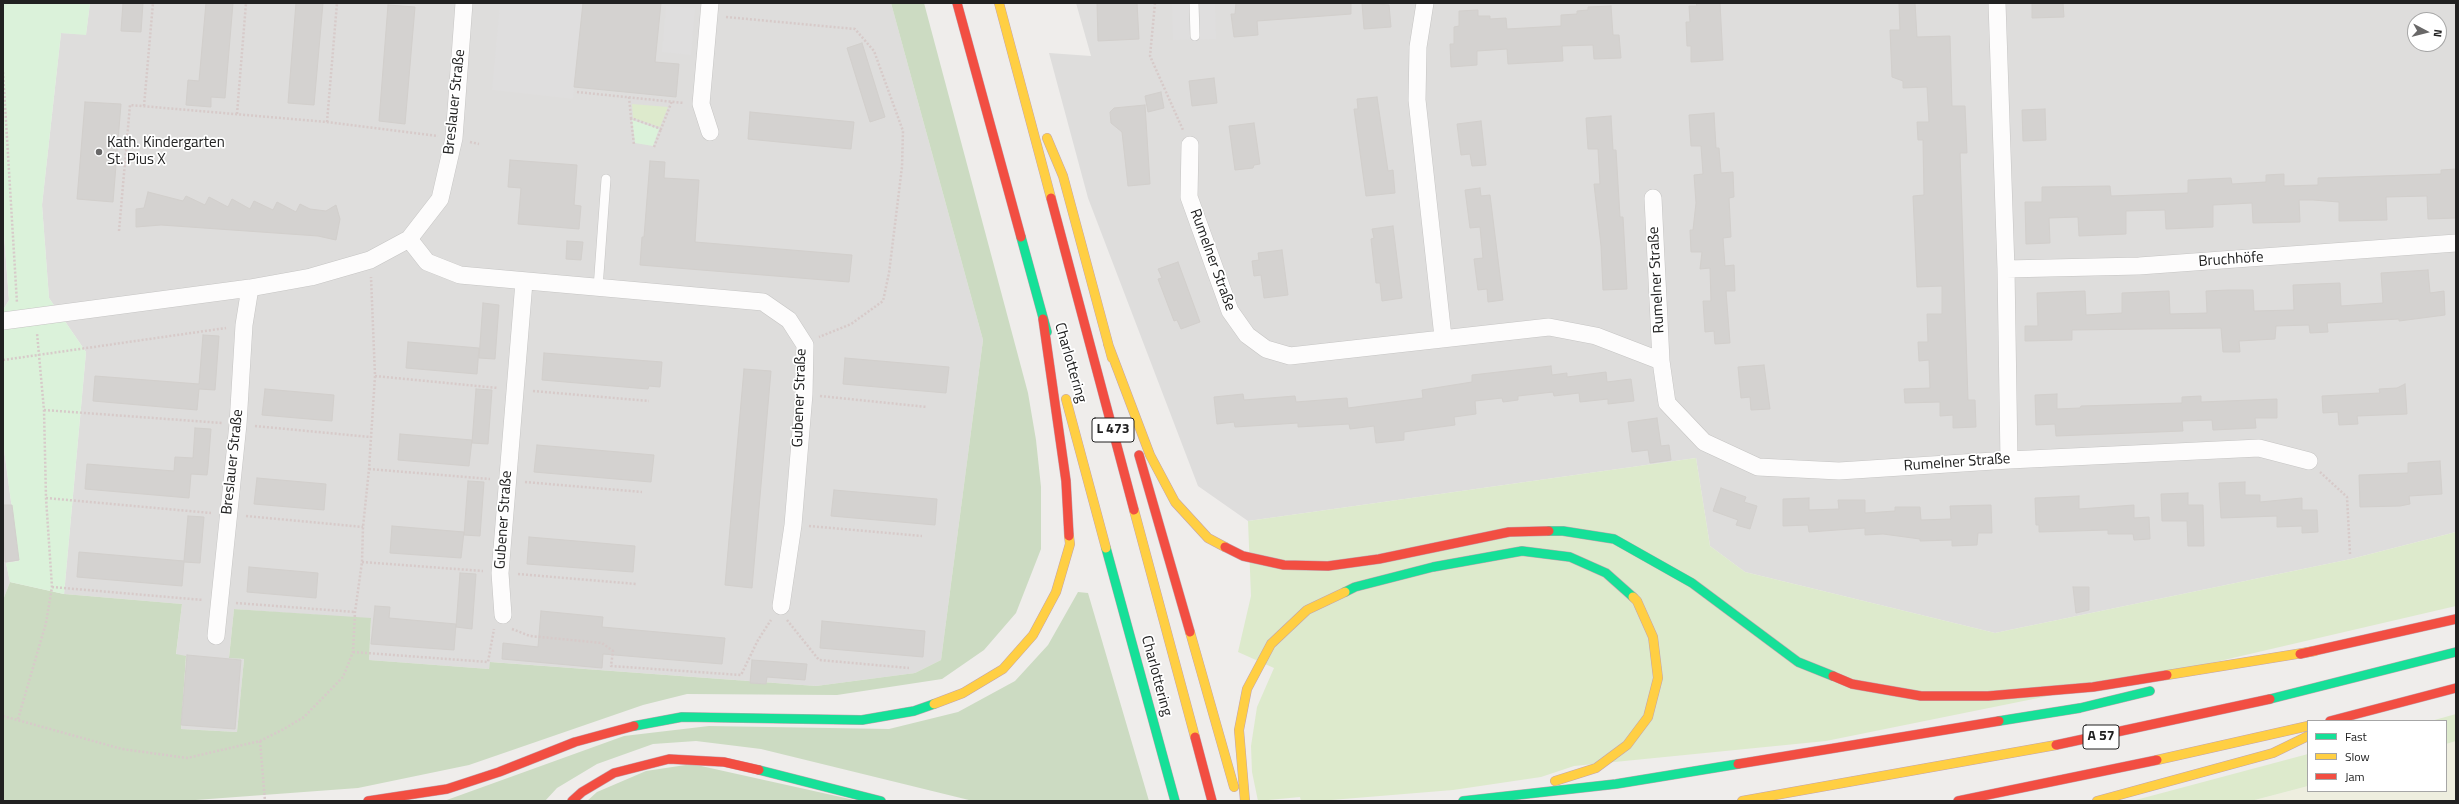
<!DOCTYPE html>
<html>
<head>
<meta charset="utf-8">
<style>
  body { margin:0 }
  #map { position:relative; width:2459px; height:804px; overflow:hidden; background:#efedeb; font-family:"Titillium Web",sans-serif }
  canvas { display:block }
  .frame { position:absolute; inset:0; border:4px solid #212121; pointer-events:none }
  .legend { position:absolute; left:2307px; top:720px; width:140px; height:72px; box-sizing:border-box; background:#fff; border:1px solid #a6a6a6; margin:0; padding:5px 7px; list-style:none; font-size:12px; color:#212121 }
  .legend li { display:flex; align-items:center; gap:8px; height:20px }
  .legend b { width:20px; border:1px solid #a6a6a6 }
  .north { position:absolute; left:2407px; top:12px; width:40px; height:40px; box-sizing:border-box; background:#fff; border:1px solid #a6a6a6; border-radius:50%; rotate:97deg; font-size:11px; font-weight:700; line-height:16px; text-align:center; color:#212121 }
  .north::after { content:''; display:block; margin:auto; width:14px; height:18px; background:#696868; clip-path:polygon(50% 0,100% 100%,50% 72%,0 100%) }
</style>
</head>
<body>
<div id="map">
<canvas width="2459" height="804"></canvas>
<div class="frame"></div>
<ul class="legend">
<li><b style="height:5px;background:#16e098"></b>Fast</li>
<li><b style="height:5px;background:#ffcf43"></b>Slow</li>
<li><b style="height:5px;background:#f24e42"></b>Jam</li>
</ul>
<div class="north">N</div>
</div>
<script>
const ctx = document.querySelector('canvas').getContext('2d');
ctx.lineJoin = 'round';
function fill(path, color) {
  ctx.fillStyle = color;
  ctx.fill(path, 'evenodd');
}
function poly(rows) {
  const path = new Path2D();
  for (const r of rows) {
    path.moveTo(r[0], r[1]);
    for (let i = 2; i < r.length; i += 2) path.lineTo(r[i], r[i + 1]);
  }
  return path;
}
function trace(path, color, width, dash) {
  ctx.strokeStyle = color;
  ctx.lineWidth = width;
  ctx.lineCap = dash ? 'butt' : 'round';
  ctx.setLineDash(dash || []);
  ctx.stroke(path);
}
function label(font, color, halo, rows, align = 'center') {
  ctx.font = font + ' "Titillium Web",sans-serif';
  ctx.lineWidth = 3.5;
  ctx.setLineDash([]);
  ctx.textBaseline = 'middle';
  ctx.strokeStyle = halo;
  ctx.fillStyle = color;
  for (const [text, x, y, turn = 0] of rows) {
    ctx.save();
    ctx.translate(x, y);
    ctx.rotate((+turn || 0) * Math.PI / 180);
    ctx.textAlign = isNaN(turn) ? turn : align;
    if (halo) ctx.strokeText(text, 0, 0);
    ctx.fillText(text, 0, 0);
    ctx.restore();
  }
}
fill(poly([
  [90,3,891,3,983,340,941,660,915,673,816,686,491,662,489,669,369,660,371,619,234,609,229,657,244,659,237,732,181,729,186,657,176,655,182,604,64,594,86,352,49,298,42,205,61,33,86,34],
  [1076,3,2456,3,2456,532,2351,559,1995,633,1745,572,1710,546,1696,458,1248,521,1198,486,1088,198,1049,53,1091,56],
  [2415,20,2439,20,2439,44,2415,44],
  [3,222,9,300,3,310],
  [3,442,19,561,6,563,10,582,3,600]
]), '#dedddc');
fill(poly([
  [2456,741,2456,801,2251,801,2308,786,2308,791,2446,791,2446,744]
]), '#eeeedf');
fill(poly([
  [632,104,668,107,660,127,633,118],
  [1696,458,1710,546,1745,572,1995,633,2351,559,2456,532,2456,606,2211,663,1826,741,1574,766,1541,777,1453,790,1319,801,1301,801,1300,797,1258,801,1252,772,1251,746,1257,707,1274,668,1238,652,1251,596,1248,521],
  [2456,714,2456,741,2446,744,2446,721,2431,721],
  [2308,754,2308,786,2251,801,2132,801]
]), '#ddeacc');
fill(poly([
  [891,3,924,3,1028,393,1036,440,1041,487,1041,549,1016,613,984,650,942,679,837,695,687,694,643,705,469,765,358,788,182,801,3,801,3,600,10,582,64,594,182,604,176,654,186,656,181,729,237,732,244,659,229,658,234,609,371,618,369,660,489,669,490,662,816,686,915,673,941,660,983,340],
  [1078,592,1088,593,1149,801,973,801,761,749,696,741,653,744,597,764,557,788,545,801,444,801,624,736,709,726,889,729,958,712,1015,681,1048,645],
  [692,764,859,801,587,801,597,792,646,771]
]), '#ccdbc2');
fill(poly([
  [3,3,90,3,86,35,61,33,42,205,49,298,86,352,64,594,10,582,6,563,19,561,3,442,3,310,9,300,3,222],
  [632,120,659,129,653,146,635,143]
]), '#dbf2da');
fill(poly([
  [500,3,583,3,573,99,492,90],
  [1172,3,1215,3,1216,39,1173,40],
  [666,6,695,8,691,55,662,52]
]), '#dfdede');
const building = poly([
  [123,3,143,3,141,32,121,31,123,3],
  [206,3,233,3,225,98,211,97,211,107,186,105,188,80,199,81,206,3],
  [296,3,323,3,314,105,288,103,296,3],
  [583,3,661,3,655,62,679,64,676,97,574,87,583,3],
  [1097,3,1137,3,1139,39,1098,41,1097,3],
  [1236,3,1351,3,1351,14,1257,21,1258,35,1234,37,1231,14,1235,14,1236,3],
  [1362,3,1389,5,1391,27,1364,29,1362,3],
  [1696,3,1720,3,1723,60,1691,62,1691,46,1687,46,1686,22,1690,22,1689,6,1697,6,1696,3],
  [1899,3,1915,3,1917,37,1950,36,1952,106,1965,106,1967,153,1960,153,1968,400,1975,400,1976,427,1953,428,1953,415,1940,416,1940,402,1905,403,1904,389,1930,388,1929,360,1919,361,1918,342,1928,342,1927,314,1942,314,1942,286,1917,287,1913,196,1924,195,1923,140,1918,140,1917,122,1929,122,1927,87,1903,88,1903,81,1892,77,1890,30,1900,30,1899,3],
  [2032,3,2063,3,2064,17,2032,18,2032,3],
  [388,5,415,7,405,124,379,121,388,5],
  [1611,6,1613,35,1619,35,1621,58,1594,59,1593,45,1562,46,1563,61,1508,64,1507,49,1477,51,1477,65,1451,67,1450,44,1454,44,1454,27,1459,26,1459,11,1478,10,1478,16,1490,16,1490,19,1506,18,1507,29,1561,26,1561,15,1577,14,1577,11,1588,10,1588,7,1611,6],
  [862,43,885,117,870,122,847,48,862,43],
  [1214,78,1217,103,1192,106,1189,81,1214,78],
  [1161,92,1164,108,1148,112,1145,96,1161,92],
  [1377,97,1388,171,1393,170,1395,193,1366,196,1354,109,1358,109,1357,99,1377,97],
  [85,102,121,104,113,202,77,199,85,102],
  [1145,105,1150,184,1128,186,1122,132,1111,123,1110,112,1114,108,1145,105],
  [2045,109,2046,140,2023,141,2022,110,2045,109],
  [750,112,854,122,851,149,748,139,750,112],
  [1714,113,1716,148,1719,148,1721,173,1733,172,1734,197,1729,198,1731,237,1723,238,1725,266,1734,265,1735,291,1726,291,1730,343,1715,344,1714,331,1705,332,1703,301,1711,301,1710,268,1700,269,1702,252,1691,252,1690,230,1693,230,1696,203,1694,175,1703,174,1701,146,1691,146,1689,115,1714,113],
  [1611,116,1613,150,1616,150,1620,217,1623,217,1627,289,1603,290,1601,246,1594,184,1600,184,1598,149,1588,149,1586,118,1611,116],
  [1481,121,1486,165,1472,166,1470,154,1461,155,1457,124,1481,121],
  [1254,123,1260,164,1254,165,1253,168,1235,170,1229,126,1254,123],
  [510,160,577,165,574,205,581,206,579,229,518,224,521,188,508,187,510,160],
  [650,161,665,162,664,178,699,180,695,242,852,255,849,282,640,265,642,237,644,237,650,161],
  [2456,169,2456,218,2428,219,2427,196,2386,197,2387,220,2339,221,2339,202,2313,200,2299,200,2300,222,2253,223,2252,203,2213,205,2213,227,2166,229,2165,210,2126,211,2126,234,2079,236,2078,217,2049,218,2050,243,2026,244,2025,202,2042,202,2042,187,2110,186,2111,196,2188,193,2188,180,2231,178,2232,184,2266,182,2266,175,2284,174,2284,186,2318,185,2318,178,2441,174,2441,170,2456,169],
  [1480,188,1481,196,1490,195,1503,300,1488,302,1487,289,1478,290,1474,259,1483,258,1480,227,1470,228,1465,190,1480,188],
  [148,192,183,201,186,196,205,205,209,197,228,207,232,199,250,209,254,201,273,210,277,202,296,212,300,204,310,209,326,211,336,205,340,219,336,240,318,236,161,225,136,227,136,209,144,208,148,192],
  [1393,226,1402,298,1382,301,1380,283,1376,283,1371,239,1374,238,1372,229,1393,226],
  [567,241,583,242,581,260,566,259,567,241],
  [1282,250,1288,295,1264,298,1261,275,1254,276,1252,261,1259,260,1258,253,1282,250],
  [1178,262,1200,322,1181,329,1177,320,1174,321,1158,279,1162,278,1158,269,1178,262],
  [2428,270,2430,293,2444,291,2445,315,2399,321,2399,319,2327,323,2328,332,2310,333,2309,325,2276,326,2275,339,2239,341,2240,352,2223,352,2221,328,2072,330,2072,340,2025,341,2025,326,2038,326,2037,293,2085,291,2086,315,2122,313,2122,293,2169,291,2170,314,2207,313,2206,291,2229,290,2253,290,2254,311,2294,310,2293,285,2340,283,2341,306,2383,303,2381,273,2428,270],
  [483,303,499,305,495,359,479,358,483,303],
  [203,335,219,336,215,390,199,389,197,410,93,401,95,376,199,384,203,335],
  [408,342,479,348,477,374,406,368,408,342],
  [544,353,662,362,660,387,649,386,648,389,542,380,544,353],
  [845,358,949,367,946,393,843,384,845,358],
  [1764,365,1770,409,1751,410,1750,397,1741,398,1738,367,1764,365],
  [1551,366,1552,375,1567,373,1567,377,1606,372,1607,382,1631,379,1634,401,1608,404,1608,399,1580,402,1579,393,1554,396,1553,392,1518,396,1518,400,1503,402,1502,398,1475,401,1476,414,1454,417,1455,425,1404,432,1404,440,1376,443,1374,426,1350,429,1349,424,1298,427,1298,423,1235,427,1234,422,1217,424,1214,397,1243,394,1244,400,1295,396,1296,402,1347,398,1348,408,1423,398,1422,390,1472,382,1472,375,1551,366],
  [744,369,771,371,752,588,725,585,744,369],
  [2405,384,2407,414,2357,416,2358,424,2339,425,2338,412,2323,413,2322,396,2380,393,2379,389,2397,388,2405,384],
  [265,389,334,395,332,421,262,415,265,389],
  [476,389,492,390,488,444,472,443,476,389],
  [2057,394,2057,409,2080,408,2081,406,2182,403,2182,397,2201,396,2201,402,2277,399,2277,418,2255,418,2256,428,2213,430,2212,420,2182,421,2183,431,2056,436,2055,424,2036,425,2035,395,2057,394],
  [1657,418,1661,446,1669,445,1671,460,1650,463,1648,450,1632,452,1628,422,1657,418],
  [195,428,211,429,208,467,207,475,191,474,189,498,85,489,87,464,174,471,175,457,193,458,195,428],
  [400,434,472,440,469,466,398,460,400,434],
  [537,445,654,455,651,482,534,472,537,445],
  [2440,461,2442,494,2409,496,2410,504,2400,506,2360,507,2359,475,2408,473,2408,463,2440,461],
  [257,478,326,484,324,510,254,504,257,478],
  [468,481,484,482,480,536,464,535,468,481],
  [2245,482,2245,495,2260,495,2260,502,2302,498,2302,510,2317,510,2318,532,2302,533,2302,526,2277,527,2277,516,2221,518,2219,483,2245,482],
  [1721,488,1746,497,1744,502,1757,506,1750,529,1736,525,1738,520,1713,511,1721,488],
  [834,490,937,499,935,525,831,516,834,490],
  [2188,493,2188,505,2203,505,2204,546,2188,546,2187,521,2162,521,2161,494,2188,493],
  [2079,496,2079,509,2134,505,2134,518,2149,517,2150,539,2134,540,2133,534,2108,534,2108,530,2039,532,2039,525,2036,525,2035,498,2079,496],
  [1809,498,1809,510,1839,509,1838,500,1865,500,1865,513,1895,511,1895,507,1920,507,1921,520,1951,519,1950,506,1991,505,1992,533,1978,533,1977,545,1952,546,1952,540,1920,541,1920,539,1883,534,1865,535,1865,528,1809,532,1808,525,1783,526,1783,499,1809,498],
  [3,505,12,505,19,560,5,562,3,505],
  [188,516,204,517,200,563,184,562,182,586,77,577,79,552,184,561,188,516],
  [392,526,464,532,461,558,390,553,392,526],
  [529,537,635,546,633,572,527,564,529,537],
  [249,567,318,573,316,598,247,592,249,567],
  [460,573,476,574,472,629,456,627,460,573],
  [2073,587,2089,587,2089,610,2076,613,2073,587],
  [375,606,390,607,389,618,456,624,454,650,371,644,375,606],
  [541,611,603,617,602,627,725,638,722,664,603,654,602,668,502,659,503,643,538,647,541,611],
  [822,621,925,631,923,657,820,648,822,621],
  [187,655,241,660,235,729,181,725,187,655],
  [752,660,807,664,805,680,767,677,766,684,750,683,752,660]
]);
fill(building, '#d4d2d0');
trace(building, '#d2cfcc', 1);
const lane = poly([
  [1194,3,1195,36],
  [598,288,606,179]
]);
const street = poly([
  [710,3,701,104,710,132],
  [1425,3,1418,47,1417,100,1443,337],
  [1997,3,2006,269,2009,460],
  [1190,145,1189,197,1230,311,1247,335,1266,349,1290,356,1549,327,1596,336,1661,361,1667,403,1704,442,1758,467,1839,471,2009,460,2259,448,2309,461],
  [1653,198,1661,361],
  [409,239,427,262,460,275,763,302,789,320,805,345,804,394,793,525,781,606],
  [2006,269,2139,266,2456,243],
  [3,321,250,288,311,277,370,260,409,239,440,199,454,138,464,3],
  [503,615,500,573,524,282],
  [216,636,238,424,244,325,250,288]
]);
const fast = poly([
  [1021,237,1047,332],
  [1549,531,1563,531,1614,539,1692,583,1798,662,1833,676],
  [1106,548,1175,801],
  [1345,592,1355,587,1433,567,1522,551,1570,557,1606,573,1633,597],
  [2270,699,2456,652],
  [1999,721,2080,708,2150,691],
  [634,726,682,717,862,720,914,711,934,704],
  [759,770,881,801],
  [1463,801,1616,784,1738,764]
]);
const slow = poly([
  [999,3,1051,198],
  [1047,138,1063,176,1112,358],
  [1108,344,1150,455,1175,502,1208,538,1225,547],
  [1066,399,1106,548],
  [1134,510,1195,737],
  [1190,632,1234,787],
  [2167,675,2315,651],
  [934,704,963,693,1003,669,1033,635,1056,592,1070,544,1069,536],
  [2157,760,2308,726],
  [1555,781,1596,768,1627,745,1648,717,1658,678,1653,637,1637,601,1633,597],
  [1245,801,1239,730,1247,689,1271,644,1307,610,1345,592],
  [1742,801,2056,745],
  [2097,801,2273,753,2308,736]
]);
const jam = poly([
  [957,3,1021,237],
  [1051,198,1134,510],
  [1043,319,1066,481,1069,536],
  [1139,455,1190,632],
  [1225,547,1243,556,1284,565,1328,566,1379,559,1509,532,1549,531],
  [2300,654,2456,619],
  [1833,676,1852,684,1921,696,1988,696,2093,687,2167,675],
  [2330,721,2456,688],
  [1195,737,1212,801],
  [2056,745,2270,699],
  [1738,764,1999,721],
  [368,801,447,789,499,772,575,742,634,726],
  [572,801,582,792,614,773,669,759,724,762,759,770],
  [1958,801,2157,760]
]);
trace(lane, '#c6c5c4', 10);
trace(street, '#c6c5c4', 18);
trace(fast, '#c2a3ae', 10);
trace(slow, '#c2a3ae', 10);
trace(jam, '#c2a3ae', 10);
trace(poly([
  [1155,3,1150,56,1183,130],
  [726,17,855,29,874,51,903,131,902,167,889,273,883,301,851,324,819,337],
  [3,72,17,303],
  [577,92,684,103],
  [629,97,631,118,661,129,672,101],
  [144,106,153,3],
  [237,114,246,3],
  [631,118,634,145],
  [327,122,337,3],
  [470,142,479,144],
  [654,147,661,129],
  [119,231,130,105,327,122,438,136],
  [3,360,226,328],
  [375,376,498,388],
  [533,391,649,401],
  [820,396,927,407],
  [44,410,222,423],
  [255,426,370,437],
  [369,469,490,479],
  [2320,472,2347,497,2350,554],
  [525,482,642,492],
  [46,498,211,513],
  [246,516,363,527],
  [809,526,922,536],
  [362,562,483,571],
  [518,574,636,584],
  [52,587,203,600],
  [236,603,355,612],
  [787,620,819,660,909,668],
  [512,629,530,636,602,643,613,651,611,666,741,675,758,640,771,620],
  [353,652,488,662,494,629],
  [3,716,122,749,187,758,260,741,282,730,304,717,343,677,353,652,355,612,362,562,363,527,369,469,375,376,371,277],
  [18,719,46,623,52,587,46,498,44,410,37,333],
  [260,741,265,801]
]), '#d7cac9', 2.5, [2, 2]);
trace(lane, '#fdfcfc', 9);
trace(street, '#fdfcfc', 17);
trace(fast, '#16e098', 9);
trace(slow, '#ffcf43', 9);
trace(jam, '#f24e42', 9);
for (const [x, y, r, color] of [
  [99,152,4,"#696868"]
]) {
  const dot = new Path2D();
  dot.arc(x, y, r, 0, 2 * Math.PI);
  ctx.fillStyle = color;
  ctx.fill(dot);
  trace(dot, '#fff', 1.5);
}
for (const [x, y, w] of [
  [1113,430,42],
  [2101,737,36]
]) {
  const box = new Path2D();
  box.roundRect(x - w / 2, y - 12, w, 24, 3);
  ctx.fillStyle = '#fff';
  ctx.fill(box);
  trace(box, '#212121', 1);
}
label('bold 14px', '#212121', null, [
  ["L 473",1113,430],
  ["A 57",2101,737]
]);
label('15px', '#212121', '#fff', [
  ["Breslauer Straße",455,102,-84],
  ["Rumelner Straße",1212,260,70],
  ["Bruchhöfe",2231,260,-4],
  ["Rumelner Straße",1657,280,-93],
  ["Charlottering",1070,363,74],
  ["Gubener Straße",800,398,-88],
  ["Breslauer Straße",233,462,-84],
  ["Rumelner Straße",1957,463,-4],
  ["Gubener Straße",504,520,-86],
  ["Charlottering",1156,676,75]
]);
label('15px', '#212121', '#fff', [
  ["Kath. Kindergarten",107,143],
  ["St. Pius X",107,160]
], 'left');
</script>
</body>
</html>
